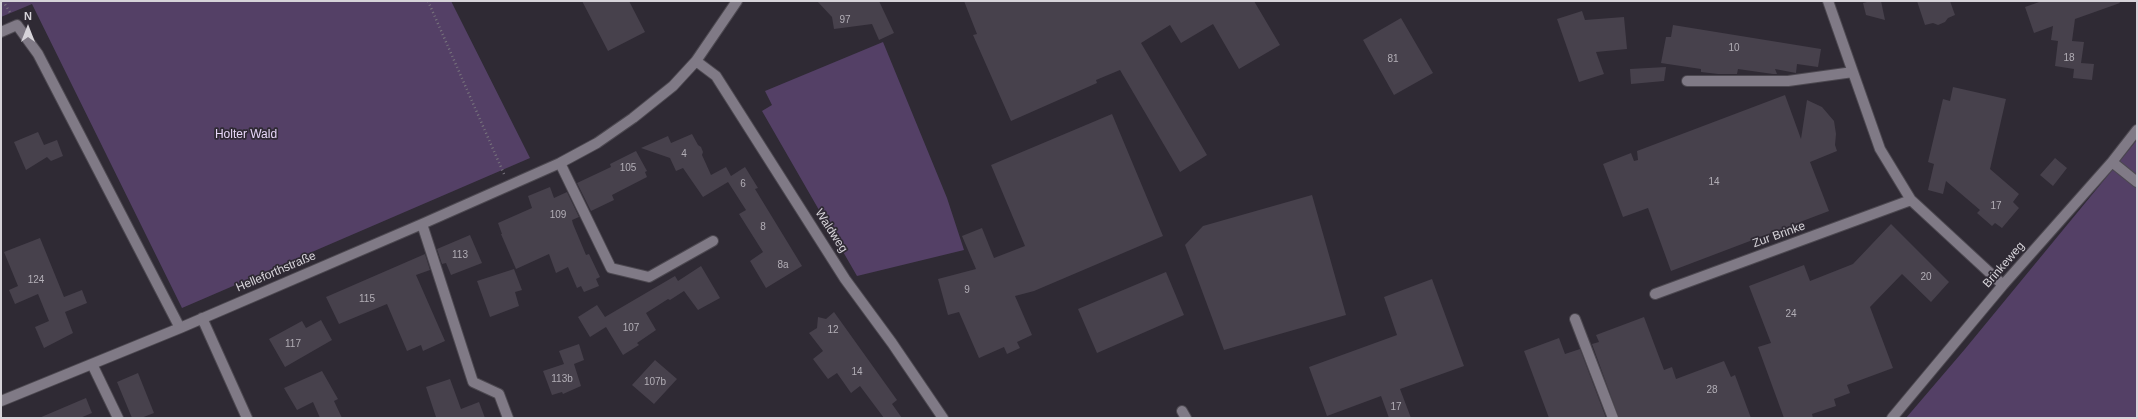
<!DOCTYPE html>
<html>
<head>
<meta charset="utf-8">
<style>
  body { margin:0 }
  #map { position:relative; width:2138px; height:419px; overflow:hidden; background:#2f2a34; font-family:Helvetica,sans-serif }
  canvas { display:block }
  .frame { position:absolute; inset:0; border:2px solid #d6d3d9; pointer-events:none }
  .north { position:absolute; left:8px; top:8px; width:40px; height:40px; -webkit-text-stroke:3px #2f2a34; paint-order:stroke; rotate:0deg; font-size:11px; font-weight:700; line-height:16px; text-align:center; color:#d6d3d9 }
  .north::after { content:''; display:block; margin:auto; width:14px; height:18px; background:#d6d3d9; clip-path:polygon(50% 0,100% 100%,50% 72%,0 100%) }
</style>
</head>
<body>
<div id="map">
<canvas width="2138" height="419"></canvas>
<div class="frame"></div>
<div class="north">N</div>
</div>
<script>
const ctx = document.querySelector('canvas').getContext('2d');
ctx.lineJoin = 'round';
function fill(path, color) {
  ctx.fillStyle = color;
  ctx.fill(path, 'evenodd');
}
function poly(rows) {
  const path = new Path2D();
  for (const r of rows) {
    path.moveTo(r[0], r[1]);
    for (let i = 2; i < r.length; i += 2) path.lineTo(r[i], r[i + 1]);
  }
  return path;
}
function trace(path, color, width, dash) {
  ctx.strokeStyle = color;
  ctx.lineWidth = width;
  ctx.lineCap = dash ? 'butt' : 'round';
  ctx.setLineDash(dash || []);
  ctx.stroke(path);
}
function label(font, color, halo, rows, align = 'center') {
  ctx.font = font + ' Helvetica,sans-serif';
  ctx.lineWidth = 3.5;
  ctx.setLineDash([]);
  ctx.textBaseline = 'middle';
  ctx.strokeStyle = halo;
  ctx.fillStyle = color;
  for (const [text, x, y, turn = 0] of rows) {
    ctx.save();
    ctx.translate(x, y);
    ctx.rotate((+turn || 0) * Math.PI / 180);
    ctx.textAlign = isNaN(turn) ? turn : align;
    if (halo) ctx.strokeText(text, 0, 0);
    ctx.fillText(text, 0, 0);
    ctx.restore();
  }
}
fill(poly([
  [1,1,451,1,530,158,182,308,32,4,1,17],
  [883,42,947,198,964,250,857,276,762,111,772,105,765,91],
  [2137,140,2137,418,1906,418,1965,349]
]), '#544066');
fill(poly([
  [582,1,629,1,645,32,608,51],
  [817,1,879,1,894,33,879,40,872,24,834,29,832,17],
  [964,1,1254,1,1280,45,1239,69,1213,24,1181,43,1170,25,1141,43,1207,155,1180,172,1120,70,1096,80,1097,83,1011,121,973,35,977,34],
  [1871,1,1881,1,1885,20,1866,15,1863,3],
  [1917,1,1950,1,1955,15,1948,18,1945,22,1938,25,1933,23,1925,25],
  [2042,1,2119,1,2120,3,2075,19,2072,41,2084,42,2081,63,2094,64,2092,80,2073,78,2074,69,2055,66,2058,41,2051,40,2053,26,2034,33,2025,7],
  [1582,11,1585,20,1624,17,1627,49,1596,52,1604,74,1579,82,1557,19],
  [1401,18,1433,73,1394,95,1363,40],
  [1673,25,1821,49,1818,67,1797,64,1796,73,1775,69,1777,74,1773,74,1738,69,1737,74,1718,74,1701,72,1701,69,1661,63,1666,37,1671,37],
  [1666,67,1664,81,1631,84,1630,69],
  [1953,87,2006,99,1990,169,2019,194,2013,202,2019,208,2002,228,1995,223,1992,226,1977,213,1980,210,1946,181,1943,194,1928,190,1934,164,1928,162,1943,99,1950,101],
  [1785,95,1801,139,1807,100,1822,107,1834,121,1836,134,1835,145,1837,151,1810,162,1829,211,1671,271,1648,208,1623,217,1603,164,1631,153,1634,161,1638,160,1637,151],
  [1112,114,1163,236,1034,291,1015,296,1032,335,1017,342,1020,348,1007,354,1004,347,979,358,959,312,948,315,938,279,976,269,962,236,982,228,994,258,1025,246,991,165],
  [38,132,44,145,57,140,63,156,51,161,47,157,26,170,14,142],
  [692,134,698,145,701,147,703,152,702,155,711,175,726,167,731,176,745,167,758,188,755,189,802,266,766,288,750,261,763,252,739,214,746,210,728,182,703,197,683,168,676,171,670,158,641,148,668,136,671,143],
  [636,151,647,171,645,172,647,177,612,195,614,200,591,211,577,183,611,167,610,164],
  [2055,158,2067,168,2053,186,2040,175],
  [550,187,554,198,567,192,579,217,572,220,573,224,586,255,589,254,600,277,596,279,599,286,584,292,581,286,577,288,568,267,556,273,549,254,516,269,501,234,502,234,498,223,532,208,528,196],
  [1312,195,1346,315,1224,350,1185,245,1203,226],
  [1891,224,1949,282,1931,302,1902,274,1870,307,1893,368,1847,385,1850,393,1834,399,1836,406,1812,414,1813,418,1784,418,1758,347,1771,343,1749,286,1804,265,1810,281,1853,264],
  [470,235,482,263,451,275,446,263,442,264,437,249],
  [40,238,64,297,82,290,87,303,65,312,73,333,44,348,35,327,49,321,38,294,15,304,9,290,18,286,4,252],
  [425,254,430,270,416,275,445,341,423,351,421,345,407,351,387,304,339,324,326,297],
  [701,266,720,298,698,310,684,291,670,300,668,299,646,313,656,330,637,343,639,345,623,355,606,327,590,337,578,317,597,305,605,317,675,276,678,281],
  [514,269,522,290,515,292,519,306,490,317,477,281],
  [1166,272,1184,315,1097,353,1078,309],
  [1432,279,1464,366,1400,389,1411,418,1389,418,1381,396,1327,416,1309,367,1397,335,1384,297],
  [834,312,897,400,892,404,902,418,884,418,860,386,851,393,837,373,828,379,813,359,823,351,809,333,817,328,818,317,826,319],
  [1644,317,1664,370,1672,367,1676,379,1724,361,1731,377,1735,375,1751,418,1619,418,1592,344,1599,342,1596,335],
  [321,320,332,340,285,367,269,339,302,321,306,328],
  [1559,338,1565,354,1580,349,1606,418,1549,418,1524,351],
  [579,344,584,360,574,364,581,386,563,394,562,392,552,395,543,371,564,364,559,351],
  [655,360,677,379,654,404,632,385],
  [322,371,338,399,334,401,342,418,320,418,313,402,297,410,284,388],
  [138,373,154,413,141,418,132,418,117,382],
  [450,379,461,409,479,402,485,418,436,417,426,387],
  [86,398,92,413,80,418,39,418]
]), '#47414c');
const minor = poly([
  [1828,1,1880,149,1911,200,2003,285],
  [1,32,17,25,38,54,180,328],
  [696,61,716,76,845,279,892,343,943,418],
  [1687,81,1788,81,1853,72],
  [2112,162,2137,182],
  [560,163,611,268,649,277,713,241],
  [422,224,473,382,499,394,508,418],
  [1655,294,1911,200],
  [202,318,247,418],
  [1575,319,1613,418],
  [92,364,118,418],
  [1,401,180,328,422,224,560,163,597,143,633,118,673,86,696,61,737,1],
  [1182,411,1186,418],
  [1892,418,2003,285,2112,162,2137,130]
]);
trace(minor, '#4c4850', 12);
trace(poly([
  [3,1,11,14],
  [428,1,504,174]
]), '#78747d', 2.5, [1, 3]);
trace(minor, '#807a86', 10);
label('10px', '#b2aeb6', null, [
  ["97",845,20],
  ["10",1734,48],
  ["18",2069,58],
  ["81",1393,59],
  ["4",684,154],
  ["105",628,168],
  ["14",1714,182],
  ["6",743,184],
  ["17",1996,206],
  ["109",558,215],
  ["8",763,227],
  ["113",460,255],
  ["8a",783,265],
  ["20",1926,277],
  ["124",36,280],
  ["9",967,290],
  ["115",367,299],
  ["24",1791,314],
  ["107",631,328],
  ["12",833,330],
  ["117",293,344],
  ["14",857,372],
  ["113b",562,379],
  ["107b",655,382],
  ["28",1712,390],
  ["17",1396,407]
]);
label('12px', '#e8d7f9', '#2f2a34', [
  ["Holter Wald",246,135]
]);
label('12px', '#d6d3d9', '#2f2a34', [
  ["Waldweg",831,231,57],
  ["Zur Brinke",1779,235,-20],
  ["Brinkeweg",2004,265,-49],
  ["Helleforthstraße",276,272,-23]
]);
</script>
</body>
</html>
